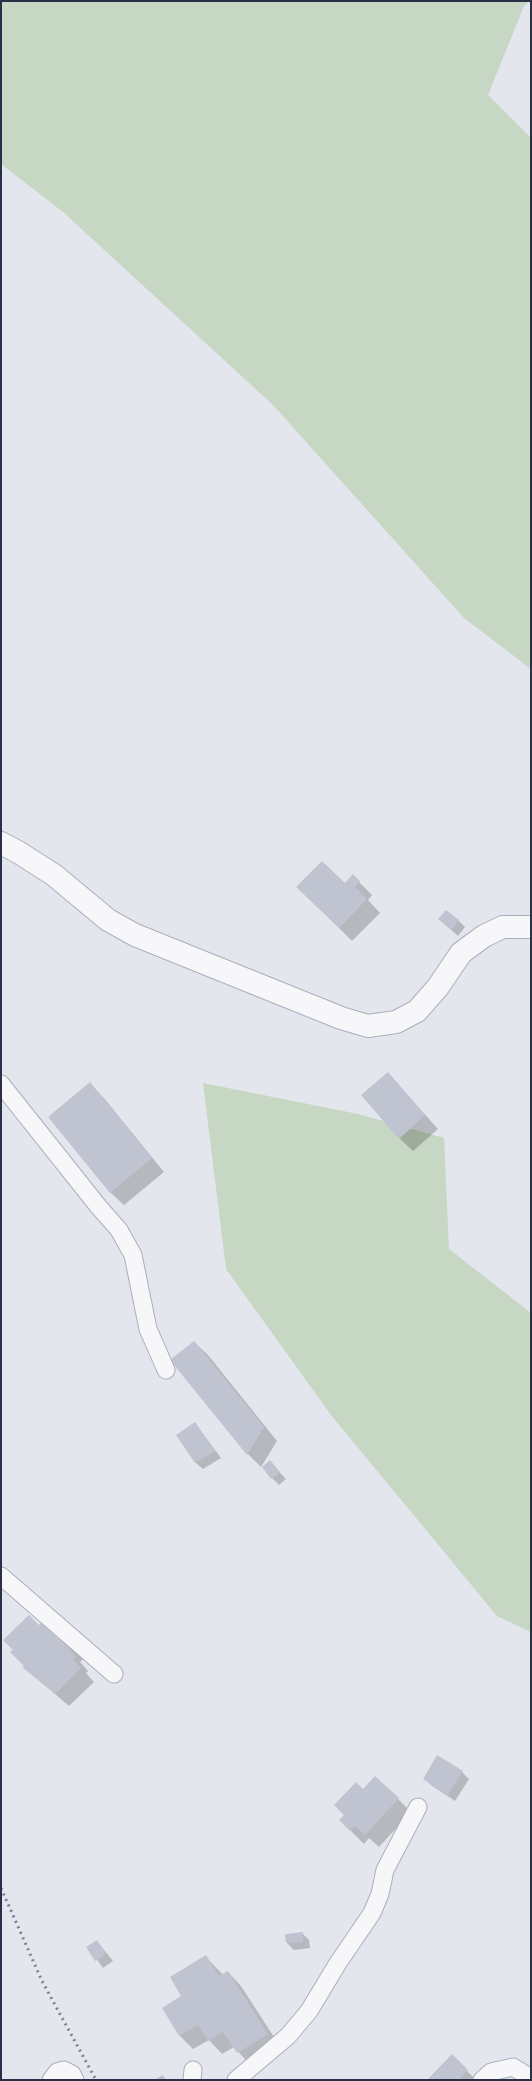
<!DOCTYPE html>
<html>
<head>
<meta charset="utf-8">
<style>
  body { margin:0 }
  #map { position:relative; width:532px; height:2081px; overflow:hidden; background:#e3e6ed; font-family:Jost,sans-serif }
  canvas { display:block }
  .frame { position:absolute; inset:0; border:2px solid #293047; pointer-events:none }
</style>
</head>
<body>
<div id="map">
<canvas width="532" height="2081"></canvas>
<div class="frame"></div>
</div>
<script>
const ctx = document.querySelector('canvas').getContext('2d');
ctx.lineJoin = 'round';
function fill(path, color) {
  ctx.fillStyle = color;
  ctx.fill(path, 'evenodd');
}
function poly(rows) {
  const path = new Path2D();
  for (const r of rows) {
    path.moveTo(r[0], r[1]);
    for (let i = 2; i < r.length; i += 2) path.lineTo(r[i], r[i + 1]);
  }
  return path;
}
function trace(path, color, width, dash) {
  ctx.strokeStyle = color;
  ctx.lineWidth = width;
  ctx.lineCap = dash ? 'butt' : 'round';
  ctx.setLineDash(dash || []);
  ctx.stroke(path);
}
fill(poly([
  [1,1,530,1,524,6,488,95,531,138,531,669,464,618,273,405,63,212,1,164],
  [203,1083,358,1114,444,1138,449,1249,531,1313,531,1632,497,1616,331,1415,226,1269]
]), '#c6d7c3');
fill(poly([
  [353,876,372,895,368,900,380,913,352,941,311,900,345,884],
  [458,920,465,927,458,936,447,926],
  [388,1073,438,1129,413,1151,399,1138],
  [90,1084,103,1097,164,1172,124,1205,110,1192],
  [194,1342,208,1355,277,1441,261,1467,248,1454,172,1361],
  [195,1423,221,1458,203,1469,196,1463,178,1435],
  [270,1462,286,1479,279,1485,272,1478],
  [39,1626,59,1640,63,1636,85,1658,80,1662,88,1671,86,1673,94,1682,69,1706,24,1667],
  [462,1772,469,1779,455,1801,431,1785,424,1778],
  [398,1799,411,1812,379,1847,369,1838,364,1844,340,1820],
  [302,1933,309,1940,310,1948,294,1950,287,1943],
  [97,1941,113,1961,103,1968,88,1947],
  [206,1957,223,1975,228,1972,241,1986,281,2048,251,2066,234,2047,222,2054,209,2040,193,2049,180,2036,163,2008,183,1996],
  [452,2056,474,2078,472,2080,429,2080]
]), '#0003');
fill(poly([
  [322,861,345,883,353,874,360,881,355,887,367,899,339,928,296,887],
  [446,910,459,920,451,930,438,919],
  [388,1072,425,1115,399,1139,361,1095],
  [90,1082,152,1158,110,1193,48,1117],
  [194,1341,264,1427,247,1455,170,1360],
  [195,1422,215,1451,195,1463,176,1435],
  [270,1460,280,1472,271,1479,262,1467],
  [29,1615,39,1625,42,1622,58,1639,63,1635,72,1644,68,1648,76,1657,73,1659,81,1668,55,1694,22,1667,24,1666,10,1652,13,1650,3,1640],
  [437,1755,463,1771,448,1795,423,1779],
  [375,1776,399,1798,365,1835,355,1826,350,1831,339,1820,344,1815,334,1805,356,1782,363,1789],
  [303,1932,303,1942,286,1943,285,1934],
  [97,1940,106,1954,95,1961,86,1947],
  [206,1955,219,1976,228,1971,268,2034,237,2053,223,2032,208,2041,198,2025,179,2036,162,2008,181,1996,170,1977],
  [452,2054,468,2070,459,2080,427,2080],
  [163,2075,166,2080,154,2080]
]), '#c0c4d0');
const lane = poly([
  [1,1084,98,1206,119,1230,133,1255,148,1329,166,1370],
  [1,1576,114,1674],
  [51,2080,57,2072,64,2070,72,2074,75,2080],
  [192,2080,193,2070],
  [236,2080,288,2036,309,2011,338,1963,372,1913,380,1894,385,1870,418,1807],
  [482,2080,491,2072,513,2067,531,2078]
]);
const street = poly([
  [1,843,18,852,54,875,108,920,135,935,341,1018,368,1026,396,1022,417,1011,438,987,461,953,484,936,503,927,531,927]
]);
trace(lane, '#abafbb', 19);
trace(street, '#abafbb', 24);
trace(lane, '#f7f7fa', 17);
trace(street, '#f7f7fa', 22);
trace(poly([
  [1,1888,42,1981,96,2080]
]), '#7b8298', 3, [2, 4]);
</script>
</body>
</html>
